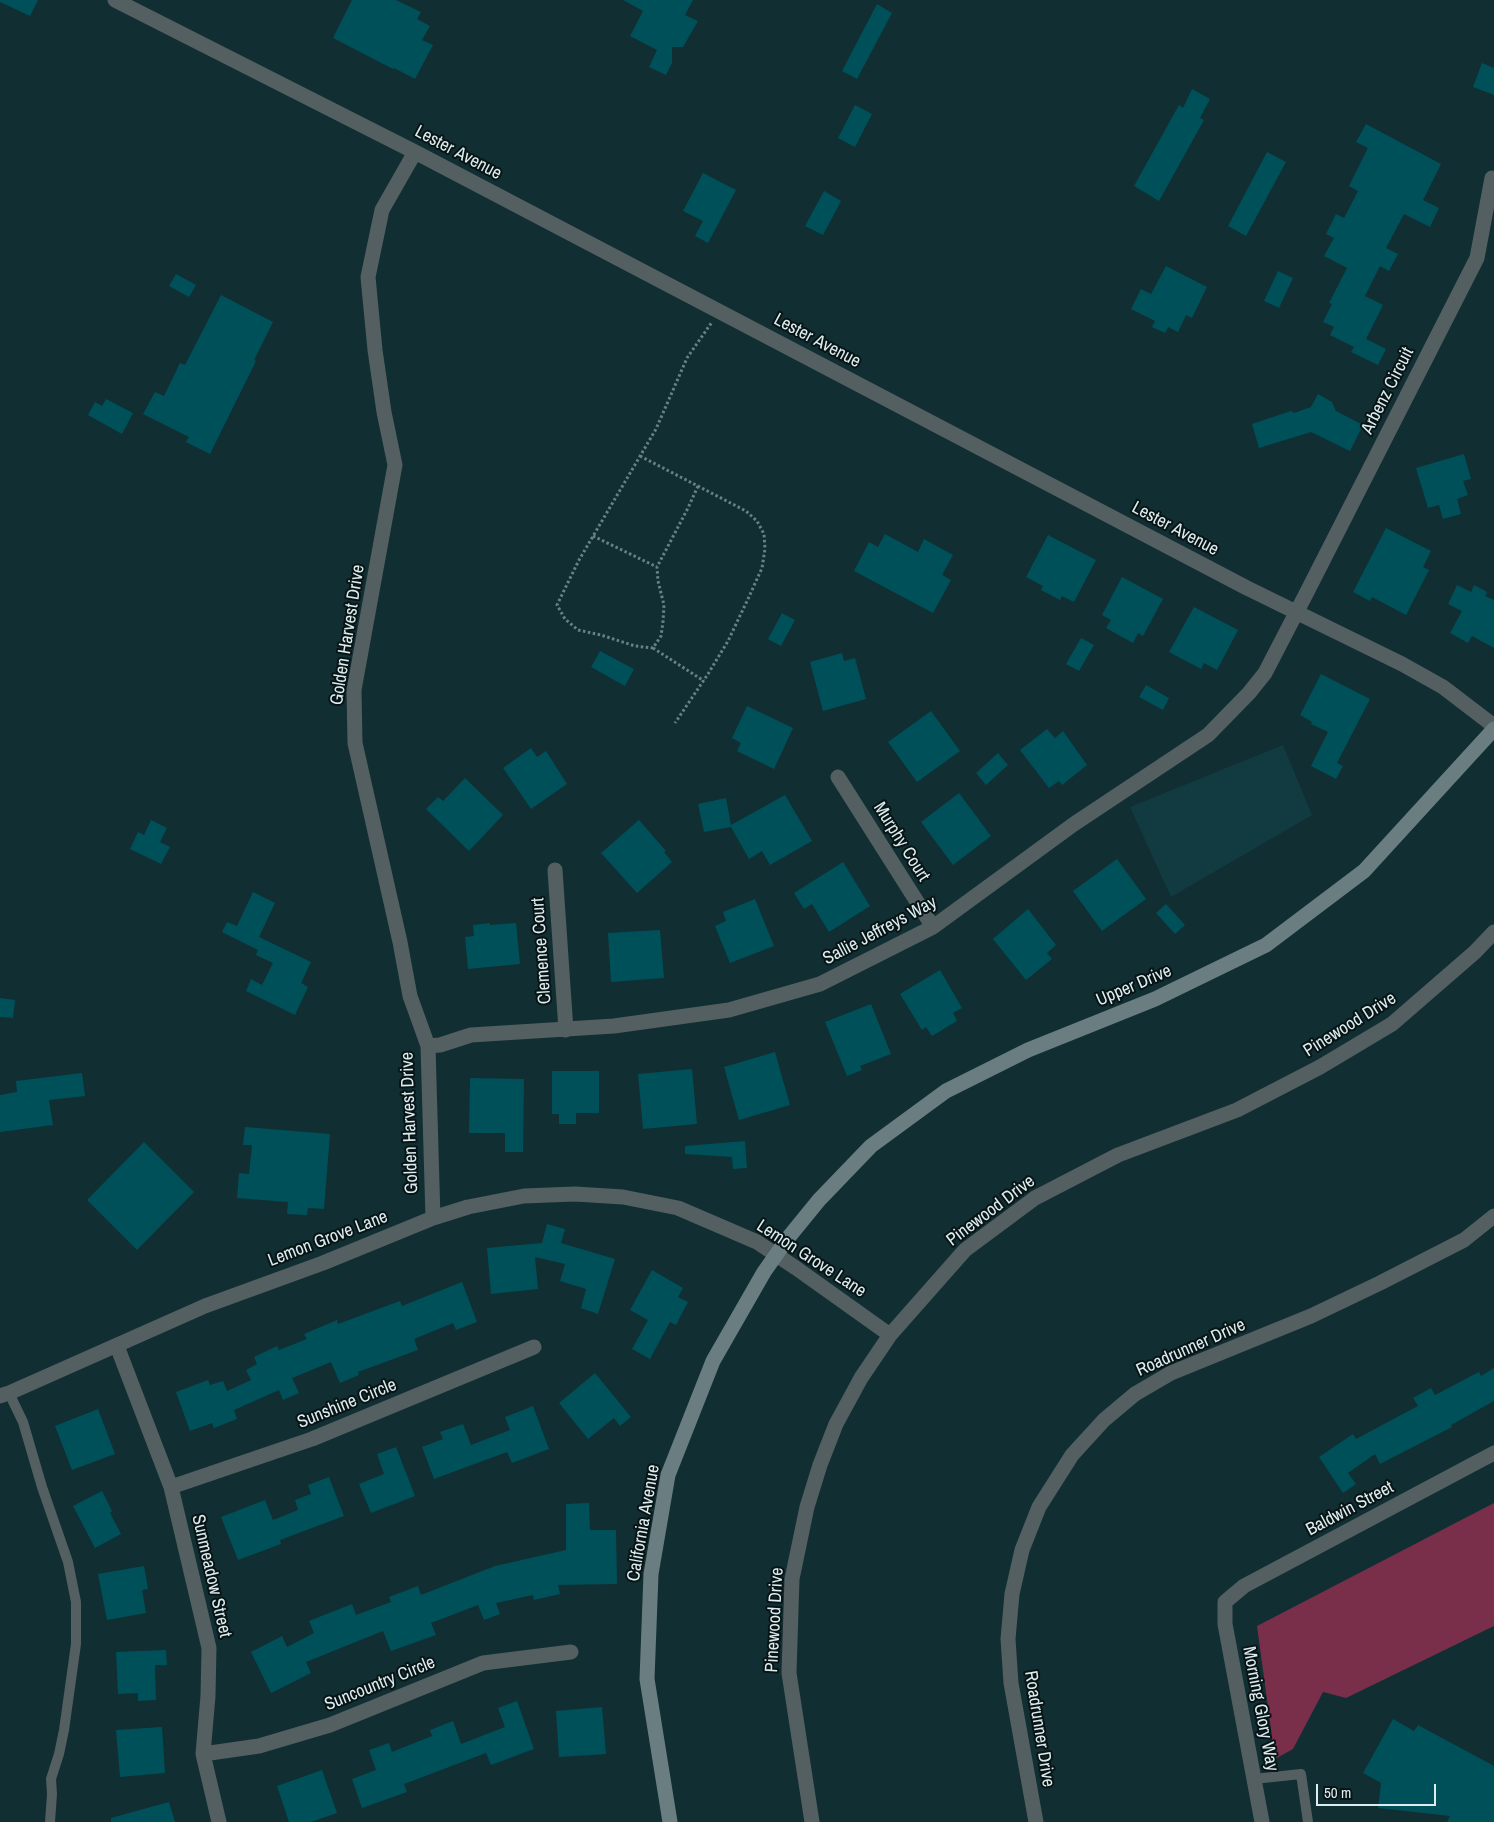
<!DOCTYPE html>
<html>
<head>
<meta charset="utf-8">
<style>
  body { margin:0 }
  #map { position:relative; width:1494px; height:1822px; overflow:hidden; background:#112e32; font-family:"Archivo Narrow",sans-serif }
  canvas { display:block }
  .scale { position:absolute; left:1316px; top:1784px; width:120px; height:22px; box-sizing:border-box; border:2px solid #ddedef; border-top:0; padding-left:6px; font-size:15px; line-height:18px; white-space:nowrap; color:#ddedef; -webkit-text-stroke:4px #081416; paint-order:stroke }
</style>
</head>
<body>
<div id="map">
<canvas width="1494" height="1822"></canvas>
<div class="scale">50 m</div>
</div>
<script>
const ctx = document.querySelector('canvas').getContext('2d');
ctx.lineJoin = 'round';
function fill(path, color) {
  ctx.fillStyle = color;
  ctx.fill(path, 'evenodd');
}
function poly(rows) {
  const path = new Path2D();
  for (const r of rows) {
    path.moveTo(r[0], r[1]);
    for (let i = 2; i < r.length; i += 2) path.lineTo(r[i], r[i + 1]);
  }
  return path;
}
function trace(path, color, width, dash) {
  ctx.strokeStyle = color;
  ctx.lineWidth = width;
  ctx.lineCap = dash ? 'butt' : 'round';
  ctx.setLineDash(dash || []);
  ctx.stroke(path);
}
function label(font, color, halo, rows, align = 'center') {
  ctx.font = font + ' "Archivo Narrow",sans-serif';
  ctx.lineWidth = 4;
  ctx.setLineDash([]);
  ctx.textBaseline = 'middle';
  ctx.strokeStyle = halo;
  ctx.fillStyle = color;
  for (const [text, x, y, turn = 0] of rows) {
    ctx.save();
    ctx.translate(x, y);
    ctx.rotate((+turn || 0) * Math.PI / 180);
    ctx.textAlign = isNaN(turn) ? turn : align;
    if (halo) ctx.strokeText(text, 0, 0);
    ctx.fillText(text, 0, 0);
    ctx.restore();
  }
}
fill(poly([
  [1283,745,1312,815,1171,897,1130,807]
]), '#123b41');
fill(poly([
  [1494,1503,1494,1626,1346,1698,1323,1692,1293,1749,1275,1759,1257,1626]
]), '#792f49');
fill(poly([
  [0,0,38,0,30,16,0,2],
  [352,0,396,0,421,12,417,19,430,26,422,40,433,45,415,79,394,68,393,69,333,38],
  [623,0,693,0,685,15,698,21,683,47,672,47,672,63,666,75,649,67,657,50,630,36,643,11],
  [877,4,892,13,857,79,842,71],
  [1482,63,1494,68,1494,95,1473,87],
  [1192,89,1210,99,1200,118,1204,120,1159,201,1134,186,1179,105,1183,108],
  [855,105,872,114,855,147,838,138],
  [1366,124,1441,164,1423,200,1439,208,1430,227,1404,214,1386,248,1398,254,1389,271,1380,266,1365,296,1383,305,1366,339,1386,349,1378,365,1351,352,1354,347,1330,335,1334,327,1323,322,1332,304,1329,303,1347,268,1324,256,1334,238,1326,234,1336,214,1344,218,1358,191,1349,186,1368,148,1356,142],
  [1267,152,1286,162,1246,236,1228,226],
  [703,173,736,190,708,243,695,236,703,221,683,211],
  [824,191,841,201,823,235,805,226],
  [1166,266,1207,287,1192,318,1186,315,1178,332,1168,327,1165,333,1152,327,1155,321,1131,309,1141,289,1151,294],
  [1278,271,1293,278,1279,308,1264,301],
  [176,274,196,285,189,297,169,286],
  [221,295,273,322,254,360,256,361,210,454,186,442,189,437,143,414,155,392,164,396,180,363,185,365],
  [1318,394,1332,402,1336,411,1363,425,1350,451,1311,432,1259,448,1252,424,1291,411,1294,413,1311,407],
  [106,399,133,413,122,434,88,415,95,402,102,406],
  [1464,454,1471,479,1463,481,1468,495,1457,499,1461,514,1443,519,1439,505,1428,508,1416,468],
  [1386,528,1431,551,1423,567,1429,570,1406,615,1372,597,1370,601,1353,592],
  [885,534,918,552,924,539,953,555,942,575,951,580,933,613,854,571,869,542,878,547],
  [1048,535,1096,560,1074,602,1062,596,1060,600,1041,590,1043,586,1026,577],
  [1122,577,1163,599,1143,636,1138,633,1133,643,1106,628,1111,620,1102,615],
  [1457,585,1471,592,1474,585,1487,592,1485,596,1494,600,1494,648,1472,636,1468,643,1450,633,1462,611,1448,604],
  [1194,607,1238,630,1217,670,1204,663,1201,669,1169,652],
  [782,613,795,620,781,646,768,639],
  [1081,638,1094,645,1079,671,1066,664],
  [600,651,634,669,625,686,591,667],
  [842,653,844,661,855,658,866,699,823,711,810,662],
  [1321,674,1370,699,1337,763,1343,766,1336,779,1311,766,1328,732,1311,724,1312,722,1300,715],
  [1146,685,1169,698,1163,710,1139,697],
  [747,706,793,728,774,769,737,751,741,743,732,738],
  [931,711,960,751,917,782,888,742],
  [1047,729,1055,738,1063,731,1087,765,1062,785,1059,781,1049,788,1020,750],
  [531,748,537,757,546,751,567,784,531,809,503,768],
  [998,753,1008,765,986,785,976,773],
  [465,778,503,815,469,851,426,809,438,797,443,801],
  [959,793,991,836,953,865,921,822],
  [785,795,812,841,770,865,762,851,749,859,731,827,704,832,698,804,726,798,731,825],
  [151,820,167,828,160,842,170,847,161,864,130,849,138,832,144,835],
  [639,820,666,851,664,852,672,862,637,893,601,853],
  [1117,859,1146,899,1102,931,1073,891],
  [843,862,870,906,829,932,812,904,804,909,794,893],
  [253,892,275,903,259,937,311,962,301,983,308,987,295,1015,246,991,251,979,262,985,273,963,256,955,258,950,222,932,227,922,237,926],
  [755,899,774,946,730,963,715,926,726,921,723,912],
  [1166,904,1185,925,1175,934,1156,913],
  [1028,909,1056,945,1047,953,1052,959,1026,980,993,939],
  [490,923,490,925,516,923,520,964,468,969,465,937,474,936,473,925],
  [660,930,664,978,611,982,608,933],
  [940,970,962,1008,953,1013,957,1021,932,1036,926,1027,922,1030,900,994],
  [0,998,15,1000,13,1018,0,1017],
  [871,1004,891,1054,860,1066,862,1070,847,1076,825,1022],
  [775,1052,790,1105,739,1120,724,1067],
  [692,1069,697,1124,643,1129,638,1074],
  [552,1071,599,1071,599,1113,576,1113,576,1124,559,1124,559,1114,552,1114],
  [82,1073,85,1096,49,1100,53,1125,0,1132,0,1095,17,1092,16,1081],
  [470,1078,524,1079,523,1152,505,1152,505,1133,469,1133],
  [245,1127,330,1134,324,1209,308,1208,307,1215,287,1214,288,1202,237,1198,239,1173,249,1174,252,1145,243,1145],
  [745,1141,747,1168,733,1169,732,1157,685,1154,685,1146],
  [144,1142,194,1192,137,1250,87,1200],
  [547,1224,565,1229,561,1243,615,1259,598,1314,581,1308,586,1289,560,1281,565,1264,535,1257,538,1289,491,1294,487,1248,542,1243],
  [652,1270,683,1288,678,1297,688,1302,676,1325,670,1322,650,1359,632,1349,648,1320,630,1310],
  [462,1282,477,1322,456,1330,453,1323,414,1339,418,1350,358,1372,359,1375,340,1383,331,1362,292,1378,299,1393,283,1400,279,1390,234,1410,237,1419,214,1428,212,1423,190,1431,176,1392,208,1380,210,1385,223,1381,227,1391,251,1380,246,1370,257,1364,254,1357,277,1346,279,1350,307,1339,304,1334,337,1320,338,1324,400,1301,402,1306],
  [1494,1368,1494,1401,1451,1425,1452,1427,1380,1464,1375,1454,1348,1473,1356,1484,1343,1493,1319,1457,1353,1434,1356,1439,1418,1406,1413,1398,1431,1388,1435,1395,1479,1372,1481,1376],
  [595,1373,631,1417,620,1426,614,1418,588,1439,559,1403],
  [533,1406,549,1449,512,1463,507,1452,434,1479,422,1447,443,1439,440,1432,463,1424,471,1445,510,1430,505,1417],
  [98,1409,115,1454,72,1470,55,1426],
  [396,1447,415,1496,371,1513,359,1484,384,1474,377,1454],
  [329,1477,344,1516,280,1540,281,1544,238,1560,221,1517,265,1500,273,1520,298,1510,295,1500,311,1494,308,1485],
  [102,1491,112,1511,110,1513,121,1534,95,1548,73,1506],
  [589,1503,590,1530,616,1530,617,1584,558,1585,560,1594,534,1600,533,1595,496,1603,500,1614,484,1620,478,1605,431,1623,436,1635,391,1651,383,1631,306,1662,311,1673,271,1693,251,1652,282,1636,287,1647,314,1633,309,1621,352,1604,356,1615,391,1602,389,1597,418,1586,421,1595,495,1566,566,1550,566,1504],
  [144,1566,148,1589,142,1590,146,1613,107,1620,98,1574],
  [166,1650,167,1665,155,1665,156,1700,138,1701,138,1693,118,1694,116,1652],
  [517,1701,534,1749,491,1765,486,1753,404,1784,407,1792,362,1808,352,1779,376,1770,369,1750,389,1743,392,1752,432,1736,430,1730,453,1721,461,1744,505,1727,498,1708],
  [602,1707,606,1754,559,1757,556,1711],
  [1393,1719,1414,1731,1418,1725,1494,1766,1494,1822,1447,1822,1450,1816,1378,1808,1381,1783,1363,1773],
  [162,1727,165,1773,120,1777,116,1730],
  [322,1770,337,1813,311,1822,289,1822,277,1786],
  [169,1802,175,1822,111,1822,111,1818]
]), '#005059');
trace(poly([
  [640,456,746,511,757,521,764,534,765,549,762,568,748,599,728,641,708,674,675,723],
  [698,486,688,508,657,567,658,581,664,605,663,622,661,636,653,648,635,646,601,635,578,630,565,619,557,605,579,560,656,429,687,358,712,322],
  [593,536,657,567],
  [653,648,704,681]
]), '#6a8184', 3, [2.5, 2.5]);
trace(poly([
  [9,1393,23,1422,42,1487,68,1562,76,1602,76,1644,64,1730,59,1754,51,1779,52,1794,50,1822],
  [1254,1779,1301,1774,1308,1822]
]), '#535f61', 10);
trace(poly([
  [115,0,415,152,1247,588,1402,664,1443,687,1494,726],
  [415,152,382,210,368,277,375,350,384,412,395,465,354,690,355,743,400,942,410,996,428,1046,433,1218],
  [838,777,933,927],
  [555,870,566,1030],
  [428,1046,440,1045,471,1035,614,1026,729,1010,820,984,933,927,1074,824,1208,735,1249,693,1265,673,1307,592,1477,258,1492,178],
  [117,1346,171,1487,209,1648,208,1696,203,1754,219,1822],
  [0,1396,9,1393,205,1306,323,1263,433,1218,468,1207,524,1196,575,1194,623,1197,678,1208,757,1242,796,1268,890,1335],
  [171,1487,312,1439,534,1347],
  [203,1754,259,1746,330,1725,483,1663,571,1652],
  [812,1822,789,1673,792,1579,807,1507,820,1465,836,1424,861,1378,890,1335,965,1250,1035,1198,1118,1155,1237,1110,1320,1067,1392,1024,1475,952,1494,932],
  [1036,1822,1011,1683,1008,1639,1012,1594,1022,1550,1039,1507,1072,1455,1104,1420,1135,1394,1171,1373,1311,1316,1380,1283,1464,1240,1494,1216],
  [1262,1822,1225,1624,1225,1602,1244,1586,1494,1453]
]), '#535f61', 15);
trace(poly([
  [670,1822,647,1679,651,1574,668,1475,713,1361,764,1272,788,1238,819,1200,871,1146,946,1091,1028,1050,1155,999,1266,945,1364,871,1494,729]
]), '#6a7e81', 15);
label('18px', '#ddedef', '#081416', [
  ["Lester Avenue",458,153,28],
  ["Lester Avenue",817,341,28],
  ["Arbenz Circuit",1388,391,-63],
  ["Lester Avenue",1175,529,28],
  ["Golden Harvest Drive",348,635,-81],
  ["Murphy Court",901,842,58],
  ["Sallie Jeffreys Way",880,931,-28],
  ["Clemence Court",542,951,-94],
  ["Upper Drive",1134,986,-23],
  ["Pinewood Drive",1350,1025,-32],
  ["Golden Harvest Drive",410,1123,-92],
  ["Pinewood Drive",991,1211,-37],
  ["Lemon Grove Lane",328,1239,-21],
  ["Lemon Grove Lane",811,1259,33],
  ["Roadrunner Drive",1191,1348,-24],
  ["Sunshine Circle",347,1404,-22],
  ["Baldwin Street",1350,1509,-28],
  ["California Avenue",644,1523,-80],
  ["Sunmeadow Street",211,1576,77],
  ["Pinewood Drive",775,1620,-87],
  ["Suncountry Circle",380,1684,-22],
  ["Morning Glory Way",1260,1709,79],
  ["Roadrunner Drive",1039,1729,81]
]);
</script>
</body>
</html>
